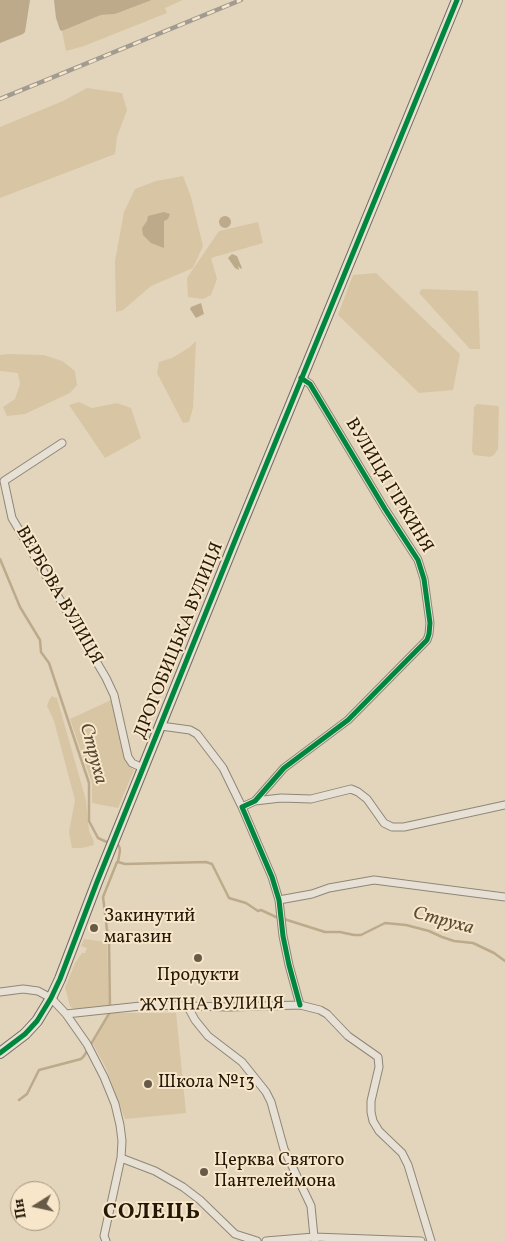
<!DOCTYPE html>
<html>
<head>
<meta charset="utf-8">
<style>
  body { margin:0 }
  #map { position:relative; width:505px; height:1241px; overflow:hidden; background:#e3d5bc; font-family:Vollkorn,serif }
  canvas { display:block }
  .north { position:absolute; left:10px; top:1181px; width:50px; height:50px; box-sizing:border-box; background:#f7e6ca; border:1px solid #a3947c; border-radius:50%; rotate:260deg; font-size:14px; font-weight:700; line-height:20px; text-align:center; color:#241808 }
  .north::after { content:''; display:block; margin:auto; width:18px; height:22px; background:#675a47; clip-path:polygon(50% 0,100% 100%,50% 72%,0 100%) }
</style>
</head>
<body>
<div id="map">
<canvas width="505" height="1241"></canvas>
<div class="north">Пн</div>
</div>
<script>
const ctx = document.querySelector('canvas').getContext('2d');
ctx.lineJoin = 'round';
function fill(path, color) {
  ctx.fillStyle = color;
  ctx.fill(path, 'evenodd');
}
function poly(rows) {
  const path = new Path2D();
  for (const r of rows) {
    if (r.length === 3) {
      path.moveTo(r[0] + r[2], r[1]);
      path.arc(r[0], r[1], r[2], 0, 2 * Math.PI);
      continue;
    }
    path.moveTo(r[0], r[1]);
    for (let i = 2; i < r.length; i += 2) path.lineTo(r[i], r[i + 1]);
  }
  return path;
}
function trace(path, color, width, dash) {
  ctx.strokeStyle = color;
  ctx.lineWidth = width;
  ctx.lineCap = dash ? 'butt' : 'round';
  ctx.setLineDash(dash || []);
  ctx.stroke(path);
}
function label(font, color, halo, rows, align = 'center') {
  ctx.font = font + ' Vollkorn,serif';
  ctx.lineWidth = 4;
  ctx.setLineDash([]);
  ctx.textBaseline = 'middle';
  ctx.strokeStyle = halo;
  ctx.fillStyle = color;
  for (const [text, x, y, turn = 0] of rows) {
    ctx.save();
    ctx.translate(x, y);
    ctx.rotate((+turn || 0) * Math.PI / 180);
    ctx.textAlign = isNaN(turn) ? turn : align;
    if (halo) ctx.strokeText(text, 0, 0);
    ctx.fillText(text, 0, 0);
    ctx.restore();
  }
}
fill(poly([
  [152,0,183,0,165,8,167,13,84,46,66,51,62,31,101,15,115,14],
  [87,88,122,93,127,110,117,137,115,154,0,198,0,127,63,101],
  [183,176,191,197,203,246,193,268,151,286,123,310,116,312,115,261,124,212,135,189,156,181],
  [258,222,263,243,211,258,217,279,211,295,203,299,188,297,187,278,219,231],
  [376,273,460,354,453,390,419,393,338,315,353,275],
  [422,289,478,291,480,349,470,349,419,293],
  [196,341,193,408,189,422,183,423,157,373,159,362,172,358,190,347],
  [8,354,44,355,62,361,75,371,77,385,70,393,25,414,7,416,3,407,15,399,20,384,18,373,0,371,0,355],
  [79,402,92,408,117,403,131,408,141,438,105,458,69,405],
  [477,404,498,406,499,407,498,449,494,455,490,457,474,455,472,451,474,407],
  [52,696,57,698,70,744,86,800,89,831,93,839,94,845,82,848,72,848,69,832,75,800,54,721,47,706,49,700],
  [111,700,125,757,127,762,134,770,118,808,92,803,92,783,70,719],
  [84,939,107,942,109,1005,74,1009,70,1006,65,988,75,963,82,953,85,953,87,948,81,946],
  [111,1013,176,1013,186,1113,125,1119,106,1068,93,1044]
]), '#d8c5a4');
fill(poly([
  [0,0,30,0,25,32,23,34,0,43],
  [54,0,152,0,115,14,101,15,62,31,60,30,56,18],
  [164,212,170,214,168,219,164,221,164,248,151,243,143,235,142,228,147,221,148,216],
  [225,222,6],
  [232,254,237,256,242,268,241,269,238,266,239,270,235,268,228,258],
  [201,303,204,314,196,318,190,309,191,307]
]), '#bcaa8a');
trace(poly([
  [0,559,20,607,40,640,41,652,49,663,89,783,89,821,98,838,109,843],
  [114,844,119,846,120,850,118,862,125,864,206,862,212,864,229,898,246,903,258,911,261,910,276,917],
  [284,919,325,932,340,932,354,935,361,935,385,923,406,925,429,931,442,937,454,941,473,943,494,953,505,961],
  [108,938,103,897,117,862],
  [109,942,110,1008],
  [19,1100,27,1094,39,1070,81,1059,84,1056,110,1012]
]), '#bcaa8a', 2.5);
const street = poly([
  [62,443,4,481,12,518,106,678,114,695,128,757,132,763,143,768],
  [161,726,190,730,197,734,223,768,242,807],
  [255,801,281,798,311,799,351,789,358,792,367,799,384,823,392,827,404,827,505,805],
  [279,900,312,894,329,888,374,880,505,897],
  [0,992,23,989,38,991,51,998,66,1014,87,1044,104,1077,115,1104,120,1125,122,1141,121,1158,104,1236,106,1241],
  [187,1005,195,1020,208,1036,242,1062,266,1092,271,1102,284,1149,311,1206,314,1237,421,1241],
  [300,1005,289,965,283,936,279,900,272,877,242,807,255,801,284,768,348,720,427,640,429,634,430,623,424,579,418,560,385,509,310,384,301,378],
  [66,1014,150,1005,229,1007,300,1005,320,1010,327,1014,348,1036,378,1057,379,1067,371,1101,371,1112,373,1121,379,1131,402,1153,408,1165,431,1241],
  [121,1158,155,1171,183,1187,200,1200,235,1234,257,1241],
  [266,1241,314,1237,315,1241]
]);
const secondary = poly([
  [0,1053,25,1034,37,1021,51,998,60,979,97,882,236,538,457,0]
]);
trace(street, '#8f8677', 9);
trace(secondary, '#756c5e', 12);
trace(street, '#e7e0d5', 7);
trace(secondary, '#e7e0d5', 10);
const rail = poly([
  [0,99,241,0]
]);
trace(rail, '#a29b91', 4.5);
trace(rail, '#f7e6ca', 2.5, [8]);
trace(poly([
  [300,1005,289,965,283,936,279,900,272,877,242,807,255,801,284,768,348,720,427,640,429,634,430,623,424,579,418,560,385,509,310,384,301,378],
  [0,1053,25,1034,37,1021,51,998,60,979,97,882,236,538,457,0]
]), '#00873e', 5);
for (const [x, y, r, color] of [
  [94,928,5,"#675a47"],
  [198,958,5,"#675a47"],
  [148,1084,5,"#675a47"],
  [204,1172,5,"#675a47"]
]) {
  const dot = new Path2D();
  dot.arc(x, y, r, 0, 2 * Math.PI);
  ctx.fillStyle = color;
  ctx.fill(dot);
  trace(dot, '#f7e6ca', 2);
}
label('18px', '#241808', '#f7e6ca', [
  ["ВУЛИЦЯ ГІРКИНЯ",388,486,59],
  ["ВЕРБОВА ВУЛИЦЯ",58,596,60],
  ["ДРОГОБИЦЬКА ВУЛИЦЯ",180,641,-68],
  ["ЖУПНА ВУЛИЦЯ",212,1006,-1]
]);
label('18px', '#241808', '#f7e6ca', [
  ["Закинутий",104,918],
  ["магазин",104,939],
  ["Продукти",198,977,"center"],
  ["Школа №13",158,1084],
  ["Церква Святого",214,1162],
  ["Пантелеймона",214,1183]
], 'left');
label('italic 19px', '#5a4b34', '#f7e6ca', [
  ["Струха",92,754,75],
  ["Струха",443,922,15]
]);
ctx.letterSpacing = '1px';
label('bold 22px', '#241808', '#f7e6ca', [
  ["СОЛЕЦЬ",152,1214]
]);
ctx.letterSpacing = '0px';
</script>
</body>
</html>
